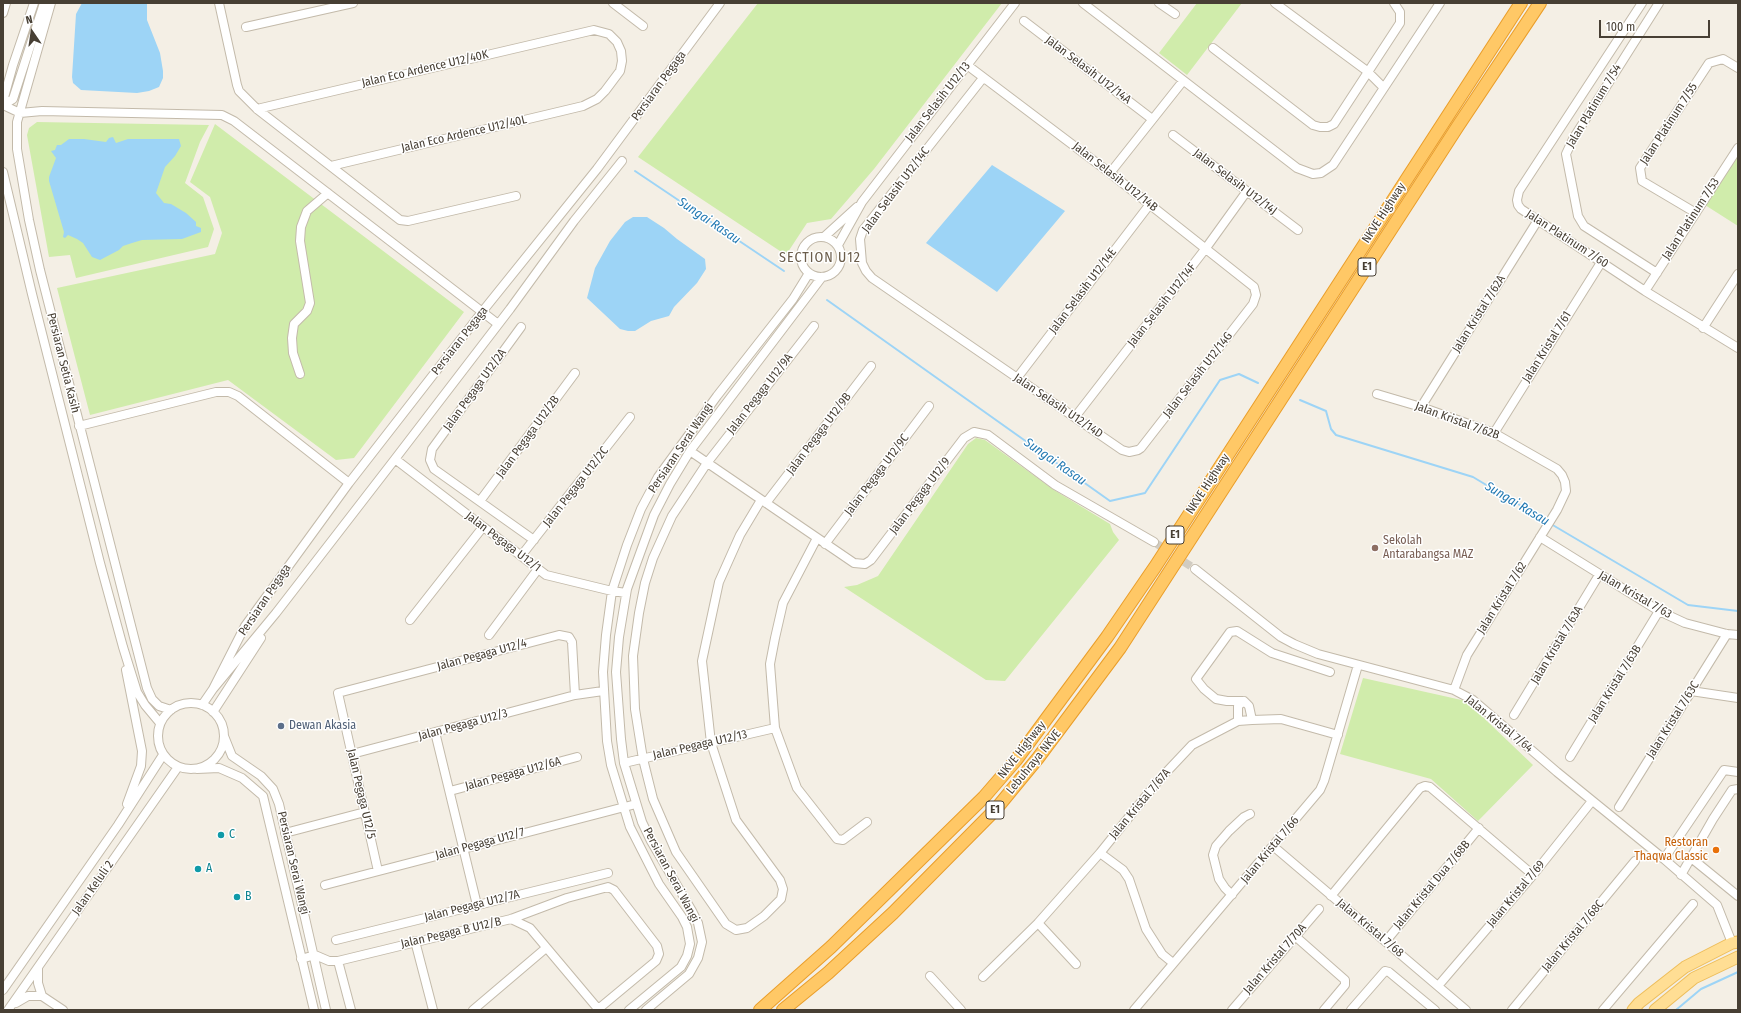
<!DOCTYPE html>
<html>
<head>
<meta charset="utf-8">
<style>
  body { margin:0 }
  #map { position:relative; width:1741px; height:1013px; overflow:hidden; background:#f4efe5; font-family:"Fira Sans Condensed",sans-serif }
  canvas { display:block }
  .frame { position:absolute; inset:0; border:4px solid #473f34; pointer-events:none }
  .north { position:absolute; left:12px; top:12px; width:40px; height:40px; -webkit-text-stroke:3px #fff; paint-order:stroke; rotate:347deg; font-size:11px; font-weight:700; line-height:16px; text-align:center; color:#473f34 }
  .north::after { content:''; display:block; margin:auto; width:14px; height:18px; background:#473f34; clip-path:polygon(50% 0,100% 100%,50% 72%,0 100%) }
  .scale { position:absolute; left:1599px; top:20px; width:111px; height:18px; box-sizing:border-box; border:2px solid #473f34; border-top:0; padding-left:5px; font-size:12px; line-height:14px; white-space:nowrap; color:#473f34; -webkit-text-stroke:3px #fff; paint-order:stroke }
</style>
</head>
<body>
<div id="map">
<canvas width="1741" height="1013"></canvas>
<div class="frame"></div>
<div class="north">N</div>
<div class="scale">100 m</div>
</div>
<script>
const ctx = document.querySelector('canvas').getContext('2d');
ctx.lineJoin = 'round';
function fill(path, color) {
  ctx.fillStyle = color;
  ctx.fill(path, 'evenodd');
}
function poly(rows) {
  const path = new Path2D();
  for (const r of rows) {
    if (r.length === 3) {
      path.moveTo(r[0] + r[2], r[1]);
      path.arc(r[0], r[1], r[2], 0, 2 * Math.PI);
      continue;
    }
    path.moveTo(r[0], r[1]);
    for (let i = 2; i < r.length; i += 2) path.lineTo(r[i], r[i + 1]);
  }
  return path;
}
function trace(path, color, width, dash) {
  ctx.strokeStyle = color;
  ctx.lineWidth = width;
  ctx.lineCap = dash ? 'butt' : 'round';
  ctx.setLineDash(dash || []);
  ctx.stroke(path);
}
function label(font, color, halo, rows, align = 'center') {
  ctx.font = font + ' "Fira Sans Condensed",sans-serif';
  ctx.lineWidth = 3;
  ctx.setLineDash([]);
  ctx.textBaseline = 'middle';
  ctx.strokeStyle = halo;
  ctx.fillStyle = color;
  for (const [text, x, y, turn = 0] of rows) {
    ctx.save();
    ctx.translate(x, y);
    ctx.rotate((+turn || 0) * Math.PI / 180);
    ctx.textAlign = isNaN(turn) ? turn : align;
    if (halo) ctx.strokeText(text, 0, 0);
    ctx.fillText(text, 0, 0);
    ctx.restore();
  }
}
fill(poly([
  [758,3,1002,3,874,169,831,219,807,223,786,255,638,157],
  [1197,3,1242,3,1187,75,1159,53],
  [37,122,209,125,200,142,185,183,203,197,214,229,208,247,76,278,70,255,49,257,27,135,29,128],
  [215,124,464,312,354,458,336,460,228,380,90,415,57,288,215,254,222,233,210,197,190,182],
  [1735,157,1738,158,1738,226,1705,205],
  [976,438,985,440,1054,490,1110,524,1113,532,1119,540,1005,681,986,680,844,587,857,585,878,576,968,444],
  [1363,678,1466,701,1533,765,1478,821,1431,779,1340,754]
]), '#d0ecab');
fill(poly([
  [82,3,147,3,147,20,160,53,163,71,163,78,159,87,149,91,137,93,81,90,73,83,72,77,76,14],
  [113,137,116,143,128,139,179,139,181,146,175,156,165,167,156,193,164,203,171,204,186,213,196,222,196,226,201,228,201,232,182,239,142,240,132,243,123,246,119,250,100,260,92,257,83,243,77,239,68,235,65,238,63,237,64,232,49,181,49,177,56,158,51,151,55,150,57,145,61,145,69,139,84,139,106,142,109,138],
  [992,165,1065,211,997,292,926,243],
  [633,217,647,217,664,228,677,239,705,259,706,269,697,283,674,307,669,316,651,321,635,331,628,331,620,329,587,298,595,268,610,241,625,222]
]), '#9dd4f6');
trace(poly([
  [635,171,784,271],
  [827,300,1110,501,1145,493,1220,380,1239,374,1258,383],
  [1300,400,1326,411,1331,429,1336,435,1473,477,1548,522],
  [1551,524,1688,605,1738,611],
  [1676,1010,1701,989,1738,972]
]), '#9dd4f6', 2);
trace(poly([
  [1154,542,1195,569]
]), '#d1ccc2', 8, [8, 4]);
const minor = poly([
  [51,3,17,122,17,149,29,220,40,270,147,688,152,699,159,706,171,710],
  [219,3,237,85,239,91,257,109,400,220,408,221,516,196],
  [613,3,643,26],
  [1083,3,1297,168,1313,174,1321,173,1333,165,1440,3],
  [1159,3,1175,14],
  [1275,3,1367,71,1383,87],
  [1642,3,1519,191,1517,200,1518,205,1521,209,1645,291,1738,348],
  [3,13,6,3],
  [1024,21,1152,119],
  [246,27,353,3],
  [1213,48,1313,125,1320,127,1328,127,1334,124,1400,23,1400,12,1394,3],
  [967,65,1110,173,1254,287,1256,295,1253,304,1141,448,1138,450,1129,452,1122,450,872,278,866,271,862,263,860,239,863,230,983,78],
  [3,101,13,65,34,3],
  [3,105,20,113,42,111,222,115,234,121,498,324],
  [3,105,13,99,44,3],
  [257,109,594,30,609,34,617,42,621,51,622,61,620,71,605,91,597,99,583,106,331,166],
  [1173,135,1298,230],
  [3,172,32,294,100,563,123,647,137,692,145,705,160,723],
  [1110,173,1183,81],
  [1696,213,1642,181,1640,168,1709,63,1723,59,1738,68],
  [821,257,20],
  [824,237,857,207],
  [838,245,862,202,1015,3],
  [1657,273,1584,226,1578,216,1566,154,1573,139,1659,3],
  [1645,291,1738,148],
  [521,327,432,449,430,460,434,469,534,540],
  [1703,328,1738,274],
  [300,374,293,353,292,338,294,324,307,311,310,303,300,241,301,227,307,211,328,193],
  [1017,378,1150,204],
  [1377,394,1421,407,1494,433,1557,469,1562,475,1565,482,1566,491,1557,510,1467,655,1454,690],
  [1421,407,1538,220],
  [1075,417,1206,248,1247,191],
  [79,426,216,392,229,392,238,396,349,483],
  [1494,433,1602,261],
  [690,451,854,563,865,564,871,560,964,438,974,432,988,435,1055,485,1154,542],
  [395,459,546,575,612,591,626,593],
  [761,500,740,535,719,582,702,661,711,743,736,820,780,880,783,889,781,899,764,916,747,928,736,930,726,924,676,852,653,799,643,759,635,709,633,656,639,613,645,583,653,558,672,516,707,463,814,326],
  [480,501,575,373],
  [766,503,871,366],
  [1540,537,1659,611,1685,623,1727,634,1738,635],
  [817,538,783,603,775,638,770,664,775,728,797,788,837,839,843,840,867,822],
  [825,544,929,406],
  [521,556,630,417],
  [1195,569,1281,637,1294,644,1318,654,1454,690,1473,700,1557,772,1664,859,1717,905,1732,943],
  [410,620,483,527],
  [489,635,538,569],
  [126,670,142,751,141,766,127,804],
  [213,689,245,626,349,483,482,312,597,169,720,3],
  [1691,691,1738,698],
  [191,736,33],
  [202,705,213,689,276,613,395,459,510,309,574,221,622,161],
  [213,712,261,638],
  [1514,715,1599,575],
  [1252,720,1249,706,1244,701,1227,701,1216,699,1204,689,1196,679,1230,632,1237,631,1272,653,1330,672],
  [1238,721,1238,706,1244,701],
  [435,732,477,905],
  [224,736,232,756,261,776,273,789,279,804,326,1010],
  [352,754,575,695,603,691],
  [1570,757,1659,611],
  [624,763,775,728],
  [197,769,219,768,242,778,263,796,314,1010],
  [450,791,577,757],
  [1619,807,1727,634],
  [285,833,365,812],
  [1273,846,1466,1010],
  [1100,853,1123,870,1129,879,1146,929,1162,954,1173,963],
  [1690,857,1738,896],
  [1664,859,1724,770,1738,772],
  [378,871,338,693,559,635,569,637,572,642,575,695],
  [1681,875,1713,819,1732,790,1738,789],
  [325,885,636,804],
  [1232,895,1225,888,1219,879,1213,855,1216,846,1229,831,1244,817,1250,814],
  [1331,896,1420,788,1425,786,1430,787,1533,875],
  [511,919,530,928,599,1010],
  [1038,923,1076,964],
  [1295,936,1345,980,1345,985,1324,1010],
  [336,940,608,873],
  [415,941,433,1010],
  [1386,941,1479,828],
  [301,959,315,955,329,961,338,961,511,919,567,898,608,887,614,890,657,946,659,954,656,961,597,1010],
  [338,961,351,1010],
  [38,969,38,983,42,996],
  [930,976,961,1010],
  [983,977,1038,923,1100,853,1158,781,1192,745,1238,721,1252,720,1281,719,1338,735],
  [1438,986,1533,875,1592,801],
  [3,990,118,825,163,755],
  [16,1003,28,996,42,996,63,1010],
  [8,1010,178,767],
  [473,1010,546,948],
  [629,1010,681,967,687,956,690,944,687,927,682,917,659,884,630,827,611,765,607,741,603,672,606,635,612,591,627,545,641,509,658,477,717,396,793,299,809,273],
  [646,1010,689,974,698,958,702,942,698,923,692,911,651,841,642,822,624,763,621,739,616,672,619,637,627,589,654,515,670,484,690,451,822,277],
  [1134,1010,1320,790,1324,781,1358,665],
  [1232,1010,1319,909],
  [1351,1010,1385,971,1389,972,1435,1010],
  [1512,1010,1635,861],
  [1603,1010,1693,904]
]);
const major = poly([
  [1633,1010,1639,1003,1685,967,1732,943,1738,942],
  [1655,1010,1694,978,1738,957]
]);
const highway = poly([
  [760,1010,831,947,984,797,1016,760,1047,718,1107,637,1155,567,1521,3],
  [783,1010,828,973,893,913,996,809,1038,758,1120,648,1458,126,1540,3]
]);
trace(minor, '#c3baaa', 10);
trace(major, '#edbd5a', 13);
trace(highway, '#ea9e2a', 14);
trace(minor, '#fff', 8);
trace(major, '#ffde94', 11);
trace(highway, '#ffc866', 12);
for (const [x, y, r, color] of [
  [1375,548,4,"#8d6e63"],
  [281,726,4,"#5c6f8a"],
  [221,835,4,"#0f9aa8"],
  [1716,850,4,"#e8710a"],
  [198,869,4,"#0f9aa8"],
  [237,897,4,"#0f9aa8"]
]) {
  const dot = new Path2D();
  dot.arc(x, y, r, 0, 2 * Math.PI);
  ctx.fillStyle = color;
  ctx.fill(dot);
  trace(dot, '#fff', 1.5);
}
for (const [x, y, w] of [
  [1367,267,18],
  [1175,535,18],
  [995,810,18]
]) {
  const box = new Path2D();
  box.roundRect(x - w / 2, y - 9, w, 18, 3);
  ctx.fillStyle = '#fff';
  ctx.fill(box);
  trace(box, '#473f34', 1);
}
label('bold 11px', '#473f34', null, [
  ["E1",1367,267],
  ["E1",1175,535],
  ["E1",995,810]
]);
label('12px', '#473f34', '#fff', [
  ["Jalan Eco Ardence U12/40K",425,69,-13],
  ["Jalan Selasih U12/14A",1088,70,37],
  ["Persiaran Pegaga",659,86,-54],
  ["Jalan Selasih U12/13",938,102,-52],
  ["Jalan Platinum 7/54",1594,106,-59],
  ["Jalan Platinum 7/55",1669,124,-57],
  ["Jalan Eco Ardence U12/40L",464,134,-13],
  ["Jalan Selasih U12/14B",1115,177,38],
  ["Jalan Selasih U12/14J",1235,182,37],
  ["Jalan Selasih U12/14C",896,190,-53],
  ["NKVE Highway",1384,213,-57],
  ["Jalan Platinum 7/53",1691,219,-57],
  ["Jalan Platinum 7/60",1567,239,33],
  ["Jalan Selasih U12/14E",1083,291,-53],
  ["Jalan Selasih U12/14F",1162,305,-52],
  ["Jalan Kristal 7/62A",1479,314,-58],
  ["Persiaran Pegaga",460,341,-52],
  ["Jalan Kristal 7/61",1547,347,-58],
  ["Persiaran Setia Kasih",63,363,76],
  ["Jalan Selasih U12/14G",1198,375,-52],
  ["Jalan Pegaga U12/2A",475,390,-54],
  ["Jalan Pegaga U12/9A",760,394,-52],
  ["Jalan Selasih U12/14D",1058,406,34],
  ["Jalan Kristal 7/62B",1457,421,20],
  ["Jalan Pegaga U12/9B",819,434,-53],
  ["Jalan Pegaga U12/2B",528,437,-54],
  ["Persiaran Serai Wangi",681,448,-56],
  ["Jalan Pegaga U12/9C",877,475,-53],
  ["NKVE Highway",1208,484,-57],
  ["Jalan Pegaga U12/2C",576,487,-52],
  ["Jalan Pegaga U12/9",920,496,-53],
  ["Jalan Pegaga U12/1",503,542,37],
  ["Jalan Kristal 7/63",1635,595,30],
  ["Jalan Kristal 7/62",1502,598,-58],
  ["Persiaran Pegaga",265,600,-56],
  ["Jalan Kristal 7/63A",1557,645,-59],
  ["Jalan Pegaga U12/4",482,655,-15],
  ["Jalan Kristal 7/63B",1615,684,-58],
  ["Jalan Kristal 7/63C",1673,720,-58],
  ["Jalan Kristal 7/64",1499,724,39],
  ["Jalan Pegaga U12/3",463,725,-15],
  ["Jalan Pegaga U12/13",700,745,-13],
  ["NKVE Highway",1022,750,-52],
  ["Lebuhraya NKVE",1034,762,-51],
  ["Jalan Pegaga U12/6A",513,774,-15],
  ["Jalan Pegaga U12/5",361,794,77],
  ["Jalan Kristal 7/67A",1140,804,-50],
  ["Jalan Pegaga U12/7",480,844,-15],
  ["Jalan Kristal 7/66",1270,850,-50],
  ["Persiaran Serai Wangi",293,863,77],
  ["Persiaran Serai Wangi",671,875,62],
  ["Jalan Kristal Dua 7/68B",1432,885,-50],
  ["Jalan Keluli 2",93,888,-55],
  ["Jalan Kristal 7/69",1516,894,-50],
  ["Jalan Pegaga U12/7A",472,906,-14],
  ["Jalan Kristal 7/68",1370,928,40],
  ["Jalan Pegaga B U12/B",451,933,-13],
  ["Jalan Kristal 7/68C",1573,936,-50],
  ["Jalan Kristal 7/70A",1275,959,-49]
]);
label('12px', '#785e54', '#fff', [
  ["Sekolah",1383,541],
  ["Antarabangsa MAZ",1383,555]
], 'left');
label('12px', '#4e5e75', '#fff', [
  ["Dewan Akasia",289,726]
], 'left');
label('12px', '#0d838f', '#fff', [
  ["C",229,835],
  ["A",206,869],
  ["B",245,897]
], 'left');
label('12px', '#c56008', '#fff', [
  ["Restoran",1708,843],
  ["Thaqwa Classic",1708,857]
], 'right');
label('italic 13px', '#247ab3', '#fff', [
  ["Sungai Rasau",709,221,34],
  ["Sungai Rasau",1055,462,35],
  ["Sungai Rasau",1517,504,31]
]);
ctx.letterSpacing = '1px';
label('14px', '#6b5d4b', '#fff', [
  ["SECTION U12",820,258]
]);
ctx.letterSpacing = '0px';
</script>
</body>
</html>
